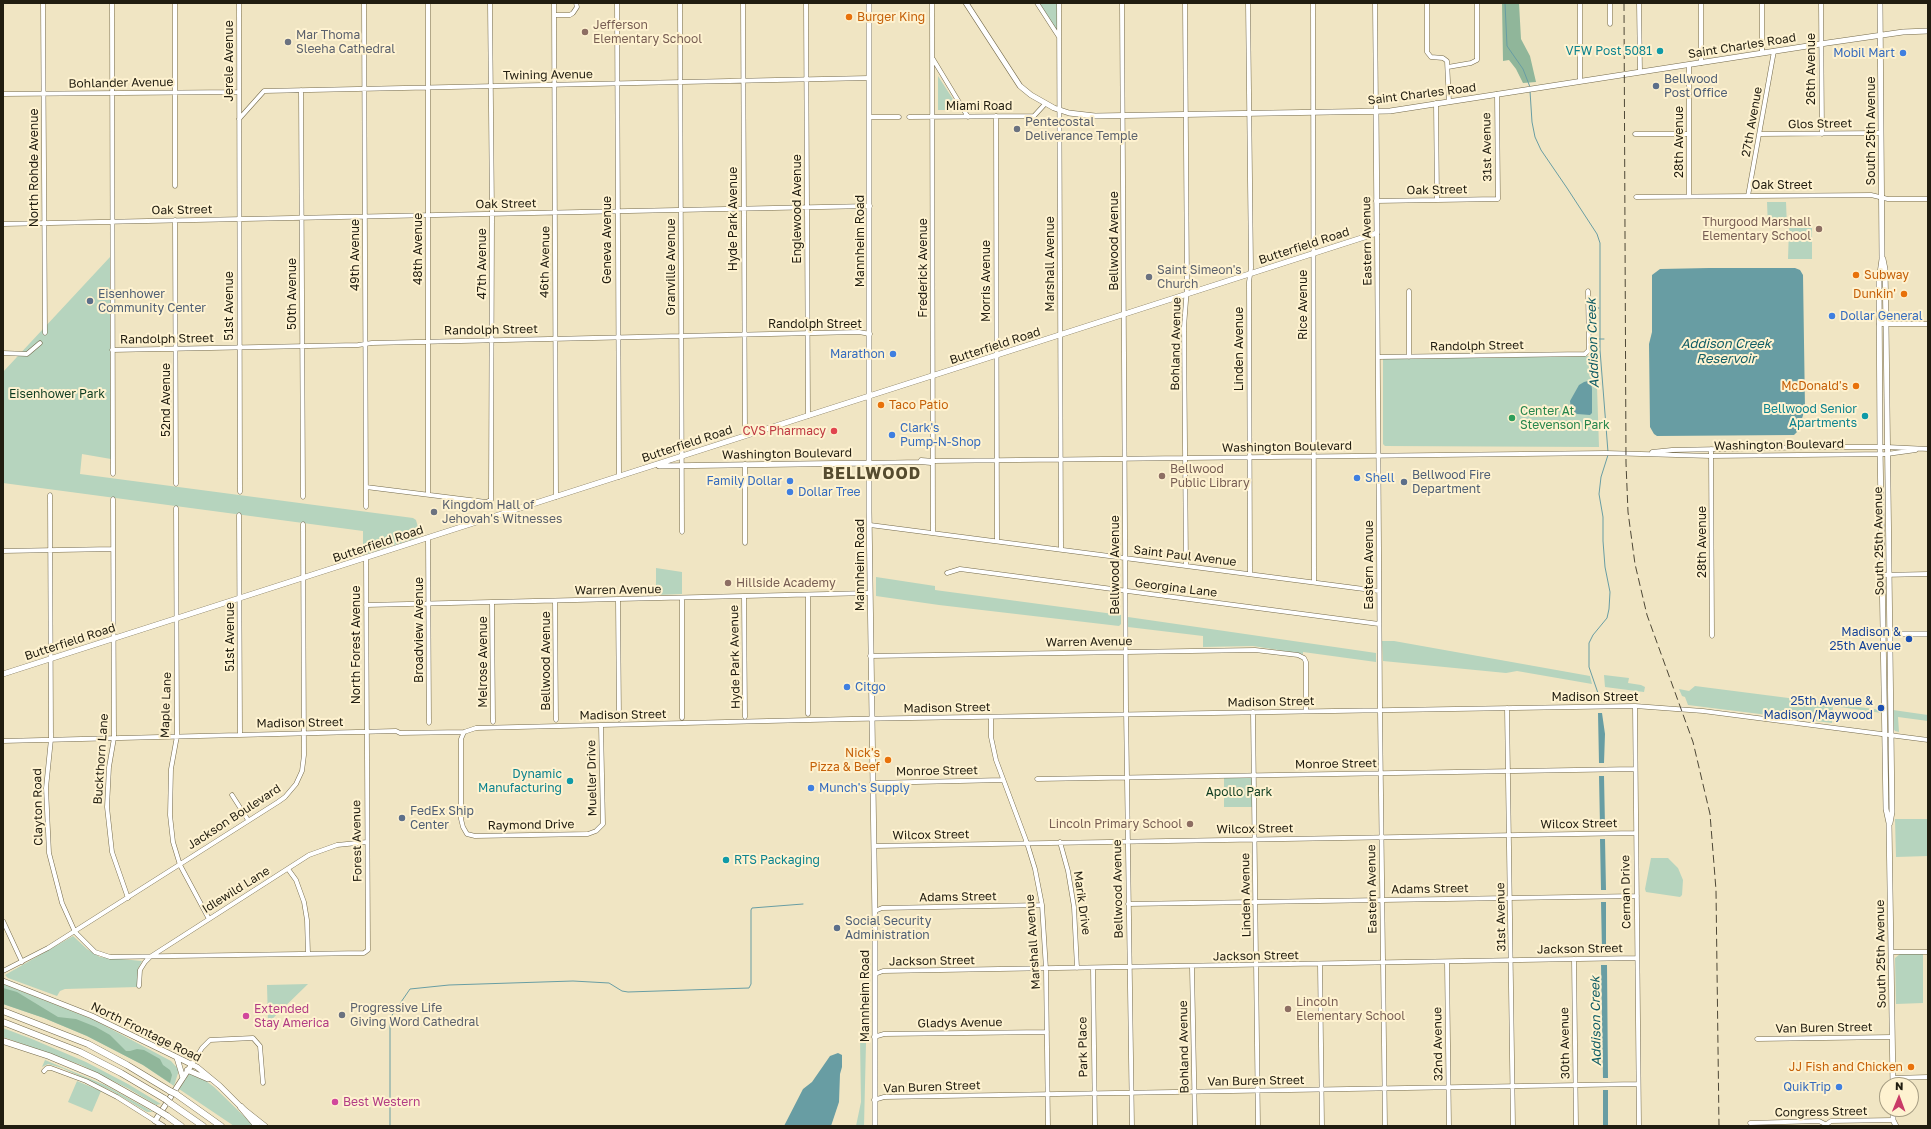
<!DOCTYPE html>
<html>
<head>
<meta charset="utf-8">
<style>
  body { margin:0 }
  #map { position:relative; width:1931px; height:1129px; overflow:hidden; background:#f0e5c3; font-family:"Golos Text",sans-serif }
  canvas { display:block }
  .frame { position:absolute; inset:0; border:4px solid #211d10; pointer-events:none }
  .north { position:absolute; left:1879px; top:1077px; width:40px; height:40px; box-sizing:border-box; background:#fef2d0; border:1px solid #a69d83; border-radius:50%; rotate:1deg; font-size:11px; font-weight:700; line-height:16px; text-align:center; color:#211d10 }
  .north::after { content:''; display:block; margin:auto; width:14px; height:18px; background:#c93b67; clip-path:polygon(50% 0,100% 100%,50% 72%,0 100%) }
</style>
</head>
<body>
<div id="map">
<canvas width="1931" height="1129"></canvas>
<div class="frame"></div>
<div class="north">N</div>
</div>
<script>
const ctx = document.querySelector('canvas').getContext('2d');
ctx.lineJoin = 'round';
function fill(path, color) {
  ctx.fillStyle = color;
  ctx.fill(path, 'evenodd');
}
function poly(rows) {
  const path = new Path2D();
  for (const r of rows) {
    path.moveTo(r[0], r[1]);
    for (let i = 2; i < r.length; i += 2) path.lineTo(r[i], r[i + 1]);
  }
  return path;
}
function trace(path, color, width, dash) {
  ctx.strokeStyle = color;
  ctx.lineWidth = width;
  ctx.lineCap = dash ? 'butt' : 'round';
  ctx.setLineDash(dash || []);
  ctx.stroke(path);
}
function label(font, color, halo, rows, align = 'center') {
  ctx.font = font + ' "Golos Text",sans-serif';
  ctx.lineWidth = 4;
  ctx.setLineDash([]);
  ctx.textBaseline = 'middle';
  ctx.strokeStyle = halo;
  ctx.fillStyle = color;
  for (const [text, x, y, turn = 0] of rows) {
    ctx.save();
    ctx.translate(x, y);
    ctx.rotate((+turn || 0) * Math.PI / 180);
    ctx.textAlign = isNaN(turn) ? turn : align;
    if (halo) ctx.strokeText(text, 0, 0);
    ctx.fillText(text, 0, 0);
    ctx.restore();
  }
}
fill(poly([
  [1038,3,1058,3,1058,34],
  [938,76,960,110,938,110],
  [1767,202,1786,202,1787,227,1768,227],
  [1789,228,1812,228,1812,259,1788,259],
  [110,257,111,459,82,454,80,474,413,518,416,520,420,535,417,538,363,555,363,531,3,483,3,372],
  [1596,356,1599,447,1385,446,1383,444,1383,359],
  [656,568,682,572,682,594,656,595],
  [876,577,935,586,935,590,1121,615,1121,624,1119,626,939,605,876,596],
  [1128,617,1376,653,1376,662,1303,652,1303,654,1253,646,1203,647,1203,636,1128,627],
  [1382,641,1394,641,1590,676,1592,684,1517,671,1506,673,1383,661],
  [1604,675,1629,678,1628,683,1641,685,1645,687,1644,692,1605,687],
  [1695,686,1882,710,1882,713,1833,706,1832,723,1688,705,1685,697,1682,696,1679,689,1689,691],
  [1893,710,1928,715,1928,721,1898,717,1899,732,1895,731,1893,728],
  [1253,776,1254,807,1224,807,1224,777],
  [1895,819,1928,819,1928,856,1896,857],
  [1651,858,1668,858,1678,868,1683,880,1682,895,1680,897,1646,892,1645,889],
  [73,936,87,949,100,957,142,961,138,969,138,987,65,989,60,991,57,996,8,978,5,975],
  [1900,954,1923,954,1923,1003,1896,1004,1895,958],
  [3,984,94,1020,171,1061,179,1070,174,1086,143,1065,87,1036,44,1018,3,1004],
  [308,984,268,1023,267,985],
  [3,1028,32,1039,86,1062,128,1084,161,1104,156,1105,129,1089,81,1065,3,1037],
  [860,1039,863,1039,866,1043,864,1126,856,1126,861,1102],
  [45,1060,105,1085,153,1112,147,1112,112,1091,62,1068,48,1064,42,1067],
  [189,1074,206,1081,214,1087,254,1126,234,1126,179,1089],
  [77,1081,101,1091,92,1112,68,1102]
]), '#b6d4be');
fill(poly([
  [1502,3,1519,3,1521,39,1530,56,1536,82,1523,83,1516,69,1509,60,1503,61],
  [3,988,17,992,58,1017,76,1019,96,1027,110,1035,126,1051,130,1051,137,1049,144,1050,160,1059,163,1065,170,1070,172,1075,170,1083,143,1065,87,1036,44,1018,3,1004]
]), '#90b69a');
fill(poly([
  [1709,268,1795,268,1800,270,1803,275,1805,409,1798,431,1794,435,1657,436,1654,434,1650,427,1649,344,1652,332,1652,275,1660,269],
  [1588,381,1591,382,1592,389,1592,413,1590,415,1577,414,1571,409,1570,401,1579,385,1584,382],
  [1598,713,1602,713,1605,734,1604,763,1599,763],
  [1599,776,1604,776,1605,826,1600,826],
  [1600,839,1605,839,1606,890,1601,890],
  [1601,902,1606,902,1606,952,1602,952],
  [1601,965,1607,965,1608,1078,1603,1078],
  [838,1053,842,1055,842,1067,840,1074,839,1102,831,1126,784,1126,803,1089,812,1082,830,1056],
  [1603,1090,1608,1090,1608,1126,1603,1126]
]), '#689da3');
trace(poly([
  [1505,3,1507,46,1523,69,1530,87],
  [1530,91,1532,122,1535,137,1541,150,1567,188,1597,234,1600,243,1600,350,1608,452],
  [1592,308,1599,308],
  [1594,339,1604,339],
  [1600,699,1589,667,1589,643,1593,635,1607,618,1609,609,1610,592,1605,567,1603,541,1603,517,1599,494,1601,477,1608,455],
  [390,1126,390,1018,410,989,449,985,573,981,609,983,622,991,628,992,749,988,751,984,751,910,752,908,803,904]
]), '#689da3', 1);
const minor = poly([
  [43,3,45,333],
  [112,3,113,474],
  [239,3,240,492],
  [364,3,366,507],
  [428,3,428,494],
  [554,3,556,497],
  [617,3,619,477],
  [680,3,682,532],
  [743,3,745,435],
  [806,3,808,416],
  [932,3,933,533],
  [1037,3,1059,37],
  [1059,3,1061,549],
  [1122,3,1126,709,1132,1126],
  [1185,3,1187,287,1184,327,1186,566],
  [1248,3,1251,268,1249,282,1250,574],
  [1313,3,1314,582],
  [1375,3,1376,111],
  [1427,3,1427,52,1431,57,1443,58,1447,61,1449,102],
  [1610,3,1610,24],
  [1639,3,1640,72],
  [1701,3,1701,63],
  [1762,3,1762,53],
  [1821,3,1822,134],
  [554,15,570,15,573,13,577,7,576,3],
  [933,59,968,117],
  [1448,67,1471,63,1477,60,1477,3],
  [1580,81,1580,3],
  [301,90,303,497],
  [3,94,239,92],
  [1436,103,1437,200],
  [996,116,997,541],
  [869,117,899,117],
  [909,117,1034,116,1045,104],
  [239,119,264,91,869,78],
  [1635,134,1689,134],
  [1760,134,1881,133],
  [175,186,175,3],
  [1689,196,1689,65],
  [1748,196,1774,51],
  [1636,197,1871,195,1888,199,1928,199],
  [1376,201,1498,199,1497,94],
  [175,220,176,484],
  [3,224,870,206],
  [1377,233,1380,710,1385,1126],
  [1409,291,1409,357],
  [1879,324,1928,324],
  [112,350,358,345,372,343,859,332,870,334],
  [3,353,27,354,40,343],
  [1378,357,1585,354,1589,350,1588,291],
  [1711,449,1712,636],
  [1652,452,1672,450,1821,447,1887,447,1928,449],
  [920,462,921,460,934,461,1606,453,1711,456,1887,454,1916,450],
  [869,463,920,462,931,463,934,461],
  [745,464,745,543],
  [366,487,486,502,491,500,492,214,490,3],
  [50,495,51,739,46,788,49,853,62,903,75,932,95,952,110,957,364,953,368,950,366,558],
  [113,499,114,738,109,767,107,807,112,852,128,898],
  [176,508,177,736,171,769,170,815,173,842,180,865,209,919],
  [239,515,240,734],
  [870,525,1379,591],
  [428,538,429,723],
  [3,551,113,549],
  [947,573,960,569,1379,624],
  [1882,575,1928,574],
  [808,595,808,714],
  [744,596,745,717],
  [682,598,682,718],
  [618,600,619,719],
  [555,601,556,720],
  [492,602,493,722],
  [366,605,870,593],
  [870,656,1255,650,1298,655,1304,658,1306,662,1306,711],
  [1635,706,1639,1126],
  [1507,708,1513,1126],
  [1253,712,1258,1126],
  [991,717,991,737,996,760,1027,843,1035,869,1042,905,1046,969,1048,1126],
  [464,732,461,739,461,819,463,827,467,834,475,836,588,834,596,831,603,824,601,725],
  [3,741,396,731,400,733,464,732,476,728,851,719,1635,706,1703,711,1928,740],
  [1037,779,1635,769],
  [872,783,1003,780],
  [232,795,248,820],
  [1060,842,1068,871,1074,907,1077,968],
  [874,846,1636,833],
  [288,869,296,880,304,902,307,920,308,954],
  [1128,904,1637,896],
  [875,911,882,908,1042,905],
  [3,921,22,962],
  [1891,952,1928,952],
  [1574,959,1576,1126],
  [1447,962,1449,1126],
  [1320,964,1322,1126],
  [1192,967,1195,1126],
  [1093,968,1095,1126],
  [3,971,48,948,278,802,285,797,296,784,302,771,304,755,303,524],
  [875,974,883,971,1637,958],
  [139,986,140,970,145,962,150,957,309,855,337,845,367,842],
  [874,1037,884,1034,1047,1032],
  [1757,1039,1892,1037],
  [192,1064,202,1048,210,1040,253,1038,260,1046,263,1083],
  [44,1071,47,1068,51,1068,86,1081,117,1097,155,1121],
  [1893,1078,1928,1077],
  [874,1100,884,1097,1638,1084],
  [1750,1123,1819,1121,1825,1124],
  [1824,1126,1831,1121,1893,1120]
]);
const major = poly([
  [869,3,869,512,875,922,875,1126],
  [966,3,1020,86,1031,95,1054,108,1069,113,1095,116,1390,111,1827,43,1903,32,1928,31],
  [1880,3,1882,259,1879,281,1880,447,1886,809,1889,823,1893,1085],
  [1883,259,1885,269,1886,324,1892,812,1890,823],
  [659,466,869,463],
  [1887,634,1928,634],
  [3,674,1377,233,1376,111],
  [3,981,92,1016,197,1067,220,1086,241,1107,265,1126],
  [177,1058,183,1078],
  [187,1070,208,1079],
  [1893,1109,1893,1120,1896,1126],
  [163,1126,155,1121,192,1064]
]);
const highway = poly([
  [3,1011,88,1044,127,1065,170,1091],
  [3,1022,80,1052,121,1073,165,1099],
  [3,1041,49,1056,97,1076,154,1108],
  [176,1094,221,1126],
  [170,1103,203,1126],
  [241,1107,257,1126],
  [167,1116,181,1126]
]);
trace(minor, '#746a4c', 5);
trace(major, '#746a4c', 6);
trace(highway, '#746a4c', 7);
trace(minor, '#fff', 4);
trace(major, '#fff', 5);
trace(highway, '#fff', 6);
trace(poly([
  [1624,3,1626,463,1628,512,1635,564,1647,615,1693,742,1710,814,1716,890,1719,1126]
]), '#4d4736', 1, [8, 4]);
const highwayBridge = poly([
  [170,1091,176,1094],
  [165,1099,170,1103],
  [154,1108,167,1116]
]);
trace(highwayBridge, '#746a4c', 7, []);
trace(highwayBridge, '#fff', 6);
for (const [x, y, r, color] of [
  [849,17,4,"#e8710a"],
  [585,32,4,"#8d6e63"],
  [288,42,4,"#6b7280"],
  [1660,51,4,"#0f9aa8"],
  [1903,53,4,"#3f7fe0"],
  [1656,86,4,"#5c6f8a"],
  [1017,129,4,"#6b7280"],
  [1819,229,4,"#8d6e63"],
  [1856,275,4,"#e8710a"],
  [1149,277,4,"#6b7280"],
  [1904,294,4,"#e8710a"],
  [90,301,4,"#5c6f8a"],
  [1832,316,4,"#3f7fe0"],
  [893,354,4,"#3f7fe0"],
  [1856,386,4,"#e8710a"],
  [881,405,4,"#e8710a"],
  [1865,416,4,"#0f9aa8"],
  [1512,418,4,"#2e9e5b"],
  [834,431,4,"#e0444e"],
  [892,435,4,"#3f7fe0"],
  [1162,476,4,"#8d6e63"],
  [1357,478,4,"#3f7fe0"],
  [790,481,4,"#3f7fe0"],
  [1404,482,4,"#5c6f8a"],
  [790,492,4,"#3f7fe0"],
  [434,512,4,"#6b7280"],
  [728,583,4,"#8d6e63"],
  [1909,639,4,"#1a4fb4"],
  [847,687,4,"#3f7fe0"],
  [1881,708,4,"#1a4fb4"],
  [888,760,4,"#e8710a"],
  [570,781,4,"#0f9aa8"],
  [811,788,4,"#3f7fe0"],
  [402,818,4,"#5c6f8a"],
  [1190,824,4,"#8d6e63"],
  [726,860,4,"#0f9aa8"],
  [837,928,4,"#5c6f8a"],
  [1288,1009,4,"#8d6e63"],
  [342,1015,4,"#6b7280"],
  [246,1016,4,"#d1479c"],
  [1911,1067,4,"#e8710a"],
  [1839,1087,4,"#3f7fe0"],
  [335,1102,4,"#d1479c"]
]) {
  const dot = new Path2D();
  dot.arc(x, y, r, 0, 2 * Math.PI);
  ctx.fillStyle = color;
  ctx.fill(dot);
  trace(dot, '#fef2d0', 1.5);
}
label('12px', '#c56008', '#fef2d0', [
  ["Burger King",857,17,"left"],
  ["Subway",1864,275,"left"],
  ["Dunkin'",1896,294],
  ["McDonald's",1848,386],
  ["Taco Patio",889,405,"left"],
  ["Nick's",880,753],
  ["Pizza & Beef",880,767],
  ["JJ Fish and Chicken",1903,1067]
], 'right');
label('12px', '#785e54', '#fef2d0', [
  ["Jefferson",593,25],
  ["Elementary School",593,39],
  ["Thurgood Marshall",1811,222,"right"],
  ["Elementary School",1811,236,"right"],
  ["Bellwood",1170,469],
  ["Public Library",1170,483],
  ["Hillside Academy",736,583],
  ["Lincoln Primary School",1182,824,"right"],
  ["Lincoln",1296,1002],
  ["Elementary School",1296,1016]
], 'left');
label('12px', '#5b616d', '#fef2d0', [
  ["Mar Thoma",296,35],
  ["Sleeha Cathedral",296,49],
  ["Pentecostal",1025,122],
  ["Deliverance Temple",1025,136],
  ["Saint Simeon's",1157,270],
  ["Church",1157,284],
  ["Kingdom Hall of",442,505],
  ["Jehovah's Witnesses",442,519],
  ["Progressive Life",350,1008],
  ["Giving Word Cathedral",350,1022]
], 'left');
label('12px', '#211d10', '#fef2d0', [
  ["Saint Charles Road",1742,46,-9],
  ["Jerele Avenue",229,61,-90],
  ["26th Avenue",1811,69,-90],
  ["Twining Avenue",548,75,-1],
  ["Bohlander Avenue",121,83,-1],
  ["Saint Charles Road",1422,94,-7],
  ["Miami Road",979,106],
  ["27th Avenue",1752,122,-80],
  ["Glos Street",1820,124,-1],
  ["South 25th Avenue",1871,131,-90],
  ["28th Avenue",1679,142,-90],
  ["31st Avenue",1487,147,-91],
  ["North Rohde Avenue",34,168,-90],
  ["Oak Street",1782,185],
  ["Oak Street",1437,190,-1],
  ["Oak Street",506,204,-1],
  ["Englewood Avenue",797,209,-90],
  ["Oak Street",182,210,-1],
  ["Hyde Park Avenue",733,219,-90],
  ["Geneva Avenue",607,240,-90],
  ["Mannheim Road",860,241,-90],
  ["Bellwood Avenue",1114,241,-90],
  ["Eastern Avenue",1367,241,-91],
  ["Butterfield Road",1304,246,-18],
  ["48th Avenue",418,249,-90],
  ["49th Avenue",355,255,-90],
  ["46th Avenue",545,262,-89],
  ["47th Avenue",482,264,-90],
  ["Marshall Avenue",1050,264,-90],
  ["Granville Avenue",671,267,-90],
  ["Frederick Avenue",923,268,-90],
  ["Morris Avenue",986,281,-90],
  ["50th Avenue",292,294,-90],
  ["Rice Avenue",1303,305,-90],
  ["51st Avenue",229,306,-90],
  ["Randolph Street",815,324],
  ["Randolph Street",491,330,-1],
  ["Randolph Street",167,339,-1],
  ["Bohland Avenue",1176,344,-89],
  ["Butterfield Road",995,346,-18],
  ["Randolph Street",1477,346,-1],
  ["Linden Avenue",1239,349,-90],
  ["52nd Avenue",166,400,-90],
  ["Butterfield Road",687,444,-18],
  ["Washington Boulevard",1779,445,-1],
  ["Washington Boulevard",1287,447,-1],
  ["Washington Boulevard",787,454,-1],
  ["South 25th Avenue",1879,541,-91],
  ["28th Avenue",1702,542,-90],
  ["Butterfield Road",378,544,-18],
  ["Saint Paul Avenue",1185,556,7],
  ["Mannheim Road",860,565,-90],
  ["Bellwood Avenue",1115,565,-90],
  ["Eastern Avenue",1369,565,-90],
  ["Georgina Lane",1176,588,7],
  ["Warren Avenue",618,590,-1],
  ["Broadview Avenue",419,630,-90],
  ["51st Avenue",230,637,-90],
  ["Butterfield Road",70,642,-18],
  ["Warren Avenue",1089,642,-1],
  ["North Forest Avenue",356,645,-90],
  ["Hyde Park Avenue",735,657,-91],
  ["Bellwood Avenue",546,661,-90],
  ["Melrose Avenue",483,662,-90],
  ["Madison Street",1595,697],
  ["Madison Street",1271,702,-1],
  ["Maple Lane",166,705,-88],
  ["Madison Street",947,708,-1],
  ["Madison Street",623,715,-1],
  ["Madison Street",300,723,-1],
  ["Buckthorn Lane",101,759,-86],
  ["Monroe Street",1336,764,-1],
  ["Monroe Street",937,771,-1],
  ["Mueller Drive",592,778,-91],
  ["Clayton Road",38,807,-91],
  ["Jackson Boulevard",234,817,-33],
  ["Wilcox Street",1579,824,-1],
  ["Raymond Drive",531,825,-1],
  ["Wilcox Street",1255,829,-1],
  ["Wilcox Street",931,835,-1],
  ["Forest Avenue",357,841,-91],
  ["Bellwood Avenue",1118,889,-91],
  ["Eastern Avenue",1372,889,-91],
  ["Adams Street",1430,889,-1],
  ["Idlewild Lane",236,890,-32],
  ["Cernan Drive",1626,892,-91],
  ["Linden Avenue",1246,895,-91],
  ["Adams Street",958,897,-1],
  ["Marik Drive",1082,903,82],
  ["31st Avenue",1501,917,-91],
  ["Marshall Avenue",1033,942,-94],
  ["Jackson Street",1580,949,-1],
  ["South 25th Avenue",1881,954,-91],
  ["Jackson Street",1256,956,-1],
  ["Jackson Street",932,961,-1],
  ["Mannheim Road",865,996,-90],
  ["Gladys Avenue",960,1023,-1],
  ["Van Buren Street",1824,1028,-1],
  ["North Frontage Road",146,1032,26],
  ["30th Avenue",1565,1043,-91],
  ["32nd Avenue",1438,1044,-91],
  ["Park Place",1083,1047,-91],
  ["Bohland Avenue",1184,1047,-91],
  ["Van Buren Street",1256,1081,-1],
  ["Van Buren Street",932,1087,-2],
  ["Congress Street",1821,1112,-1]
]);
label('12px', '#0d838f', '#fef2d0', [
  ["VFW Post 5081",1652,51],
  ["Bellwood Senior",1857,409],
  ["Apartments",1857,423],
  ["Dynamic",562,774],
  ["Manufacturing",562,788],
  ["RTS Packaging",734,860,"left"]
], 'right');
label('12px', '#366cbe', '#fef2d0', [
  ["Mobil Mart",1895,53,"right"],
  ["Dollar General",1840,316],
  ["Marathon",885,354,"right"],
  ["Clark's",900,428],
  ["Pump-N-Shop",900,442],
  ["Shell",1365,478],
  ["Family Dollar",782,481,"right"],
  ["Dollar Tree",798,492],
  ["Citgo",855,687],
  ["Munch's Supply",819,788],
  ["QuikTrip",1831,1087,"right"]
], 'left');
label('12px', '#4e5e75', '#fef2d0', [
  ["Bellwood",1664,79],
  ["Post Office",1664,93],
  ["Eisenhower",98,294],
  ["Community Center",98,308],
  ["Bellwood Fire",1412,475],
  ["Department",1412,489],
  ["FedEx Ship",410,811],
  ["Center",410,825],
  ["Social Security",845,921],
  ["Administration",845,935]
], 'left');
label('12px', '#0e3c20', '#fef2d0', [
  ["Eisenhower Park",57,394],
  ["Apollo Park",1239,792]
]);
label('12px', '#27864d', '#fef2d0', [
  ["Center At",1520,411],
  ["Stevenson Park",1520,425]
], 'left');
label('12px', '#be3a42', '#fef2d0', [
  ["CVS Pharmacy",826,431]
], 'right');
label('12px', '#164399', '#fef2d0', [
  ["Madison &",1901,632],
  ["25th Avenue",1901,646],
  ["25th Avenue &",1873,701],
  ["Madison/Maywood",1873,715]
], 'right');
label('12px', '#b23c85', '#fef2d0', [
  ["Extended",254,1009],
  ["Stay America",254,1023],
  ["Best Western",343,1102]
], 'left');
label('italic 13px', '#115d65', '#fef2d0', [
  ["Addison Creek",1593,343,-92],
  ["Addison Creek",1726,344],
  ["Reservoir",1726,359],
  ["Addison Creek",1596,1021,-91]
]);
ctx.letterSpacing = '1px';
label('bold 16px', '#564c2f', '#fef2d0', [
  ["BELLWOOD",872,474]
]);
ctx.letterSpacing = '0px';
</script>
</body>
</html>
